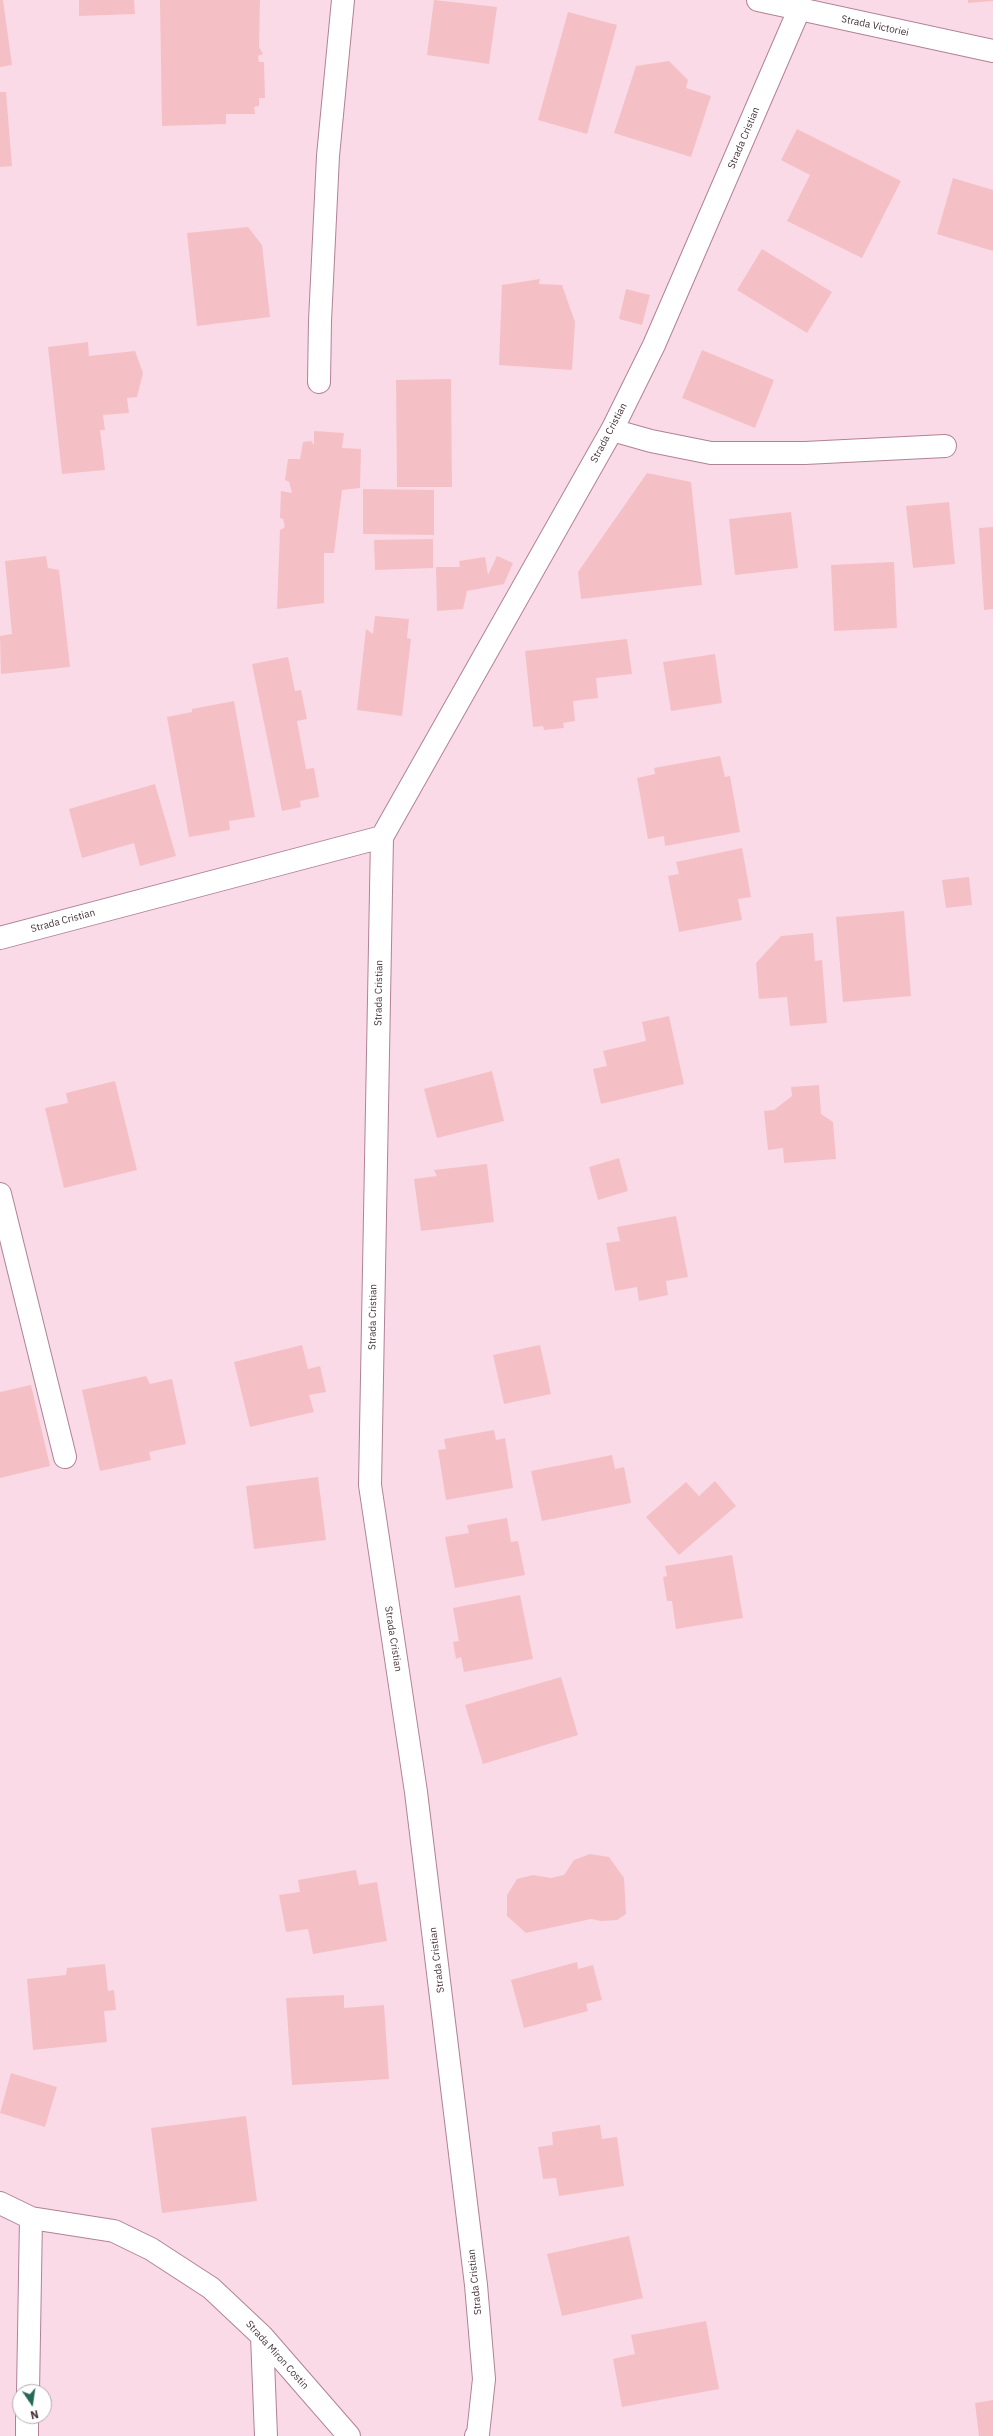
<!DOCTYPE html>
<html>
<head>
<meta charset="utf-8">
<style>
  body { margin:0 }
  #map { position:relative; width:993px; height:2436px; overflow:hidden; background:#fadae7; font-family:"IBM Plex Sans",sans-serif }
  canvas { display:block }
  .north { position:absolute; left:12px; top:2384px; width:40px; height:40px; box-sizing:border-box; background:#fff; border:1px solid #b5adb0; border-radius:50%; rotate:167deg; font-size:11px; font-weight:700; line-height:16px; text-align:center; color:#453139 }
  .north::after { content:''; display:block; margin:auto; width:14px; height:18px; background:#286856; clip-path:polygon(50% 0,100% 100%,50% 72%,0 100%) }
</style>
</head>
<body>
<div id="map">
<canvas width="993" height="2436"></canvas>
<div class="north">N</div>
</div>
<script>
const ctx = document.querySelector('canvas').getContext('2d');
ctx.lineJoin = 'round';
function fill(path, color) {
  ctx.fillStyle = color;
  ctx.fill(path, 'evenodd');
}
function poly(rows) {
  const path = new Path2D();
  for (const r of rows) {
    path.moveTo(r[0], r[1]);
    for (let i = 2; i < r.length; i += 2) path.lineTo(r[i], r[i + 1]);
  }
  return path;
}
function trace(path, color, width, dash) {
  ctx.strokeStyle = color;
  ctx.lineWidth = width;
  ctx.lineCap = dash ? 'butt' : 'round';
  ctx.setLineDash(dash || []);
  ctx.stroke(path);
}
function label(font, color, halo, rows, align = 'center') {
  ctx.font = font + ' "IBM Plex Sans",sans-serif';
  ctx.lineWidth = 3;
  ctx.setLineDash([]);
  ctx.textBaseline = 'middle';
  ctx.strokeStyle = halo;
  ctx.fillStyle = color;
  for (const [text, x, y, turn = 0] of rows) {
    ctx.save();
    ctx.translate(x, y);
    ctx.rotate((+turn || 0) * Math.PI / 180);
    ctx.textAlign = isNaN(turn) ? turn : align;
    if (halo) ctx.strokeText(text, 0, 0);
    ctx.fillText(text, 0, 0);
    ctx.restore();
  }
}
fill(poly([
  [0,0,3,0,12,65,0,67],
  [79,0,134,0,135,14,79,16],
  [160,0,260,0,259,47,263,54,258,56,259,62,264,62,265,98,259,98,259,106,254,107,255,114,226,114,226,124,162,126],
  [434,0,497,7,489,64,427,55],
  [968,0,993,0,993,1,968,3],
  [568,12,617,25,587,134,538,120],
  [669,61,688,80,686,88,711,96,691,157,614,133,636,66],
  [0,92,6,92,12,166,0,167],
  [797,129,901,181,862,258,787,221,810,175,781,160],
  [953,178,993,190,993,251,937,234],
  [248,227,262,245,270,317,197,326,187,233],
  [762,249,832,292,807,333,737,290],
  [540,279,539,284,562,285,575,322,572,370,499,365,502,285],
  [626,289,650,295,642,325,619,319],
  [88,342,89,356,135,351,143,373,137,397,127,398,129,413,103,415,105,430,100,430,105,470,62,474,48,347],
  [702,350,774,380,755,428,682,398],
  [451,379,452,487,397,487,396,380],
  [314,431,344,433,342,448,361,449,360,488,342,490,334,553,324,553,324,603,277,609,280,530,285,527,283,519,280,518,281,491,292,493,289,482,285,480,288,459,300,459,303,442,311,441,314,445],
  [647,473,691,482,702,585,581,599,578,572],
  [363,489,434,490,434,535,363,534],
  [949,502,955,564,913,568,906,506],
  [791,512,798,568,735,575,729,519],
  [993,527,993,609,984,610,979,528],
  [433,539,433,568,375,570,374,540],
  [46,556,48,568,59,570,70,667,1,674,0,636,12,634,5,561],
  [497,556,513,563,504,584,467,591,463,609,437,611,436,567,460,567,459,561,485,557,488,575],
  [894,562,897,628,834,631,831,565],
  [375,616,409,619,407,638,411,639,402,716,357,710,366,629,373,634],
  [627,639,632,674,596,678,598,698,573,701,575,721,563,723,564,728,544,730,543,726,533,727,525,651],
  [715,654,722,703,671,711,663,662],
  [288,657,295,691,301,690,307,719,297,721,306,769,314,768,319,797,300,801,301,807,282,811,252,664],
  [234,701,255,817,229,821,230,830,189,837,167,717,192,712,192,709],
  [720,756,725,777,730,776,740,832,665,846,664,836,648,839,637,778,655,774,654,768],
  [155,784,176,856,140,866,134,843,82,858,69,809],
  [742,848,751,897,738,899,742,920,679,932,668,876,679,874,676,862],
  [969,877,972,905,946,908,942,880],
  [904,911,911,996,843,1002,836,917],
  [813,933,815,961,822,960,827,1023,790,1026,787,997,759,999,756,963,781,936],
  [669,1016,684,1084,601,1104,593,1069,607,1066,603,1051,646,1041,642,1022],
  [492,1071,504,1121,437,1138,424,1089],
  [115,1081,137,1170,64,1188,45,1108,68,1103,66,1093],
  [819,1085,821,1114,833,1122,836,1159,784,1163,783,1148,768,1150,764,1111,774,1110,792,1096,791,1087],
  [619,1158,628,1191,598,1200,589,1167],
  [487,1164,494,1222,421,1231,414,1179,437,1176,434,1170],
  [676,1216,688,1277,666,1281,668,1295,639,1301,637,1287,615,1291,606,1243,620,1241,617,1227],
  [302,1345,308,1369,320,1366,326,1392,309,1395,314,1412,250,1427,234,1362],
  [540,1345,551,1394,504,1404,493,1355],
  [146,1376,150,1384,172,1379,186,1444,149,1452,151,1460,100,1471,82,1390],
  [31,1385,50,1466,0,1478,0,1392],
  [494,1430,496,1440,505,1438,513,1488,446,1500,438,1450,446,1449,444,1439],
  [612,1455,615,1469,624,1467,631,1503,542,1521,531,1471],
  [318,1477,326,1540,254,1549,246,1486],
  [715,1481,736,1506,679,1555,646,1517,686,1482,699,1496],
  [507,1518,511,1542,518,1541,525,1575,455,1588,445,1537,469,1533,467,1525],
  [732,1555,743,1618,676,1629,672,1601,667,1601,663,1577,667,1576,665,1566],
  [520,1595,533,1659,464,1672,461,1657,456,1659,453,1642,459,1641,453,1608],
  [561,1677,578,1735,483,1764,465,1705],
  [590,1854,609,1857,624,1878,626,1914,617,1920,601,1921,591,1919,526,1933,507,1916,507,1895,517,1879,533,1875,551,1878,564,1875,574,1860],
  [356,1870,359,1885,377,1882,387,1941,313,1954,308,1929,286,1932,279,1895,300,1892,298,1880],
  [577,1962,578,1969,593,1965,602,2000,586,2004,588,2011,524,2028,511,1980],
  [105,1964,108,1991,114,1990,116,2010,104,2011,107,2042,33,2050,27,1979,66,1975,67,1968],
  [344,1995,344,2008,384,2005,389,2079,292,2085,286,1998],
  [11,2073,57,2087,45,2127,0,2113],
  [246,2116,257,2201,162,2213,151,2128],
  [600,2125,602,2139,617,2137,624,2186,559,2196,556,2178,543,2179,538,2147,553,2145,552,2132],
  [629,2236,643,2298,562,2316,547,2254],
  [706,2321,719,2389,622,2407,613,2359,635,2354,631,2335],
  [993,2400,993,2436,979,2436,975,2403]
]), '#f5c0c5');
const minor = poly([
  [758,0,993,51],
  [319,382,320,321,328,156,343,0],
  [612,430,651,441,711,453,805,453,945,446],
  [0,938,382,837],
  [0,1194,65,1457],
  [0,2203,31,2218,114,2231,151,2249,211,2288,262,2336,349,2436],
  [262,2336,266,2436],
  [28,2392,31,2218],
  [27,2436,27,2416],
  [476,2436,478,2434,484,2379,476,2285,416,1792,370,1485,382,837,612,430,654,345,799,10]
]);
trace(minor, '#b18296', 24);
trace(minor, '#fff', 22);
label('10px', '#453139', '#fff', [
  ["Strada Victoriei",875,26,12],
  ["Strada Cristian",744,138,-67],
  ["Strada Cristian",609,433,-62],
  ["Strada Cristian",63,921,-15],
  ["Strada Cristian",379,993,-89],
  ["Strada Cristian",373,1317,-89],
  ["Strada Cristian",393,1639,81],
  ["Strada Cristian",437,1960,-97],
  ["Strada Cristian",475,2282,-96],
  ["Strada Miron Costin",277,2355,48]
]);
</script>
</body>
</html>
